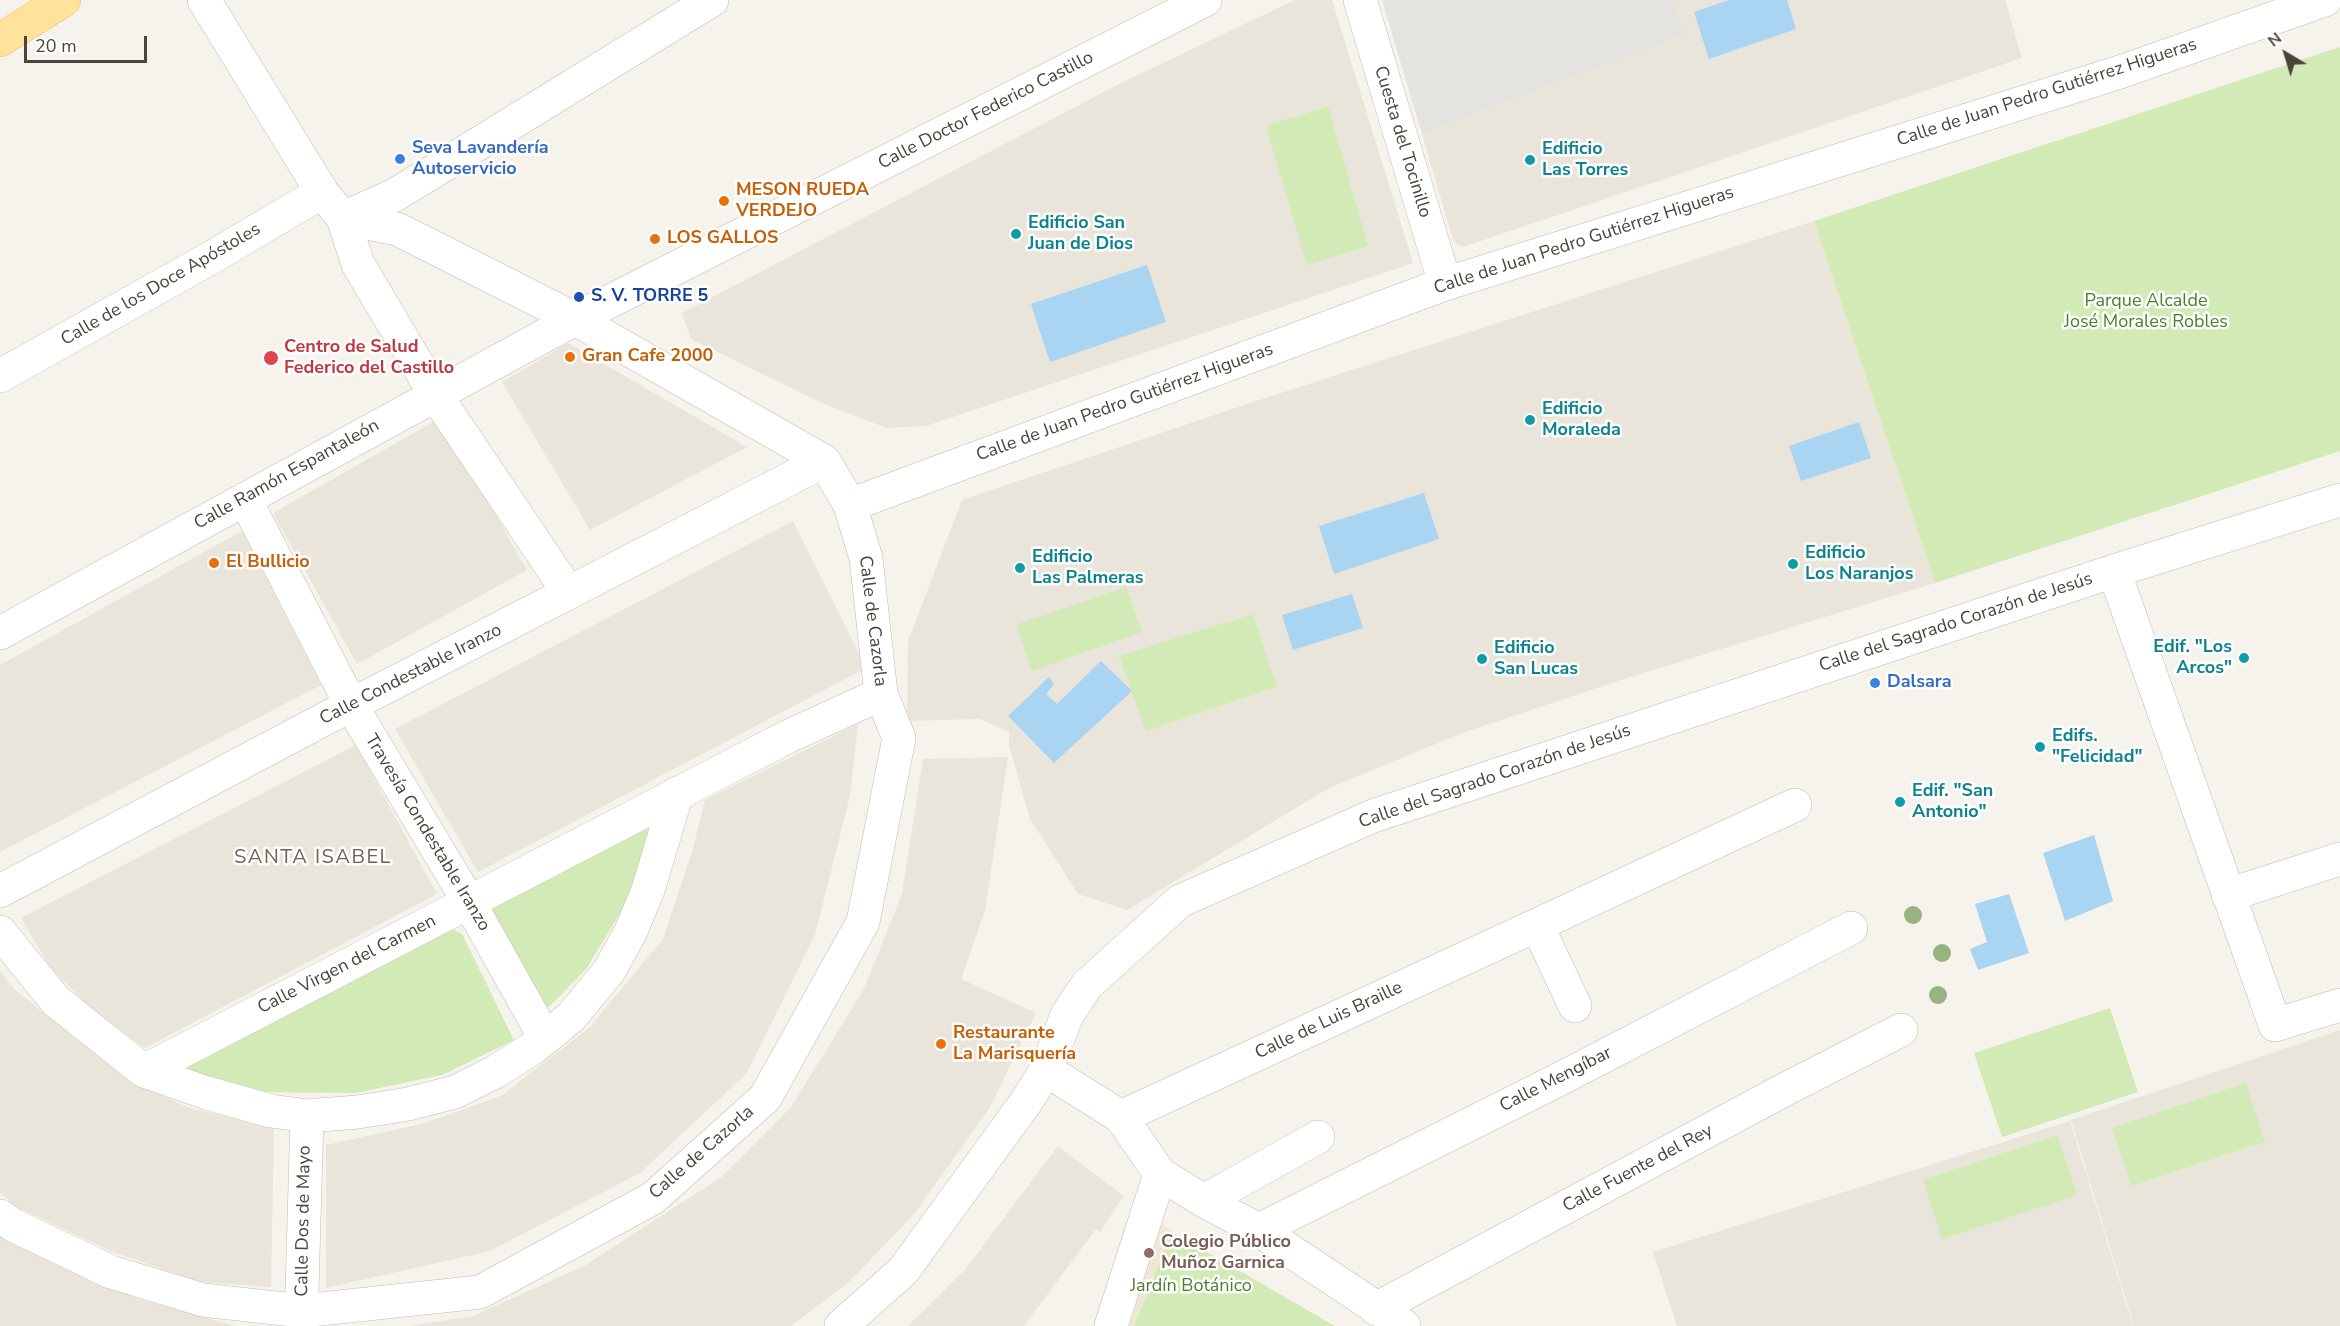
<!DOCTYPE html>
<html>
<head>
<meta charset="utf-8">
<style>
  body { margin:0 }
  #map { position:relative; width:2340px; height:1326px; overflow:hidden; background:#f6f3ec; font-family:"Nunito Sans",sans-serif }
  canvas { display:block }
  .north { position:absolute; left:2256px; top:24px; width:60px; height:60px; -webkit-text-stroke:4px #fff; paint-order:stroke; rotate:322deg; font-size:16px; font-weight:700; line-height:24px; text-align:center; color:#4b4439 }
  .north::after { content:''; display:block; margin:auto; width:21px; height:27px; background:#4b4439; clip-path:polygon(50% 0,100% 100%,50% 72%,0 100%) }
  .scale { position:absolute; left:24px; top:36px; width:123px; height:27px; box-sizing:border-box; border:3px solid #4b4439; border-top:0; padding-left:8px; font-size:18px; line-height:21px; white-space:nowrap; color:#4b4439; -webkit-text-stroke:4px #fff; paint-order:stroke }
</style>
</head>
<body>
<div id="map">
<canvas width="2340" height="1326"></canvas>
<div class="north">N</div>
<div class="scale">20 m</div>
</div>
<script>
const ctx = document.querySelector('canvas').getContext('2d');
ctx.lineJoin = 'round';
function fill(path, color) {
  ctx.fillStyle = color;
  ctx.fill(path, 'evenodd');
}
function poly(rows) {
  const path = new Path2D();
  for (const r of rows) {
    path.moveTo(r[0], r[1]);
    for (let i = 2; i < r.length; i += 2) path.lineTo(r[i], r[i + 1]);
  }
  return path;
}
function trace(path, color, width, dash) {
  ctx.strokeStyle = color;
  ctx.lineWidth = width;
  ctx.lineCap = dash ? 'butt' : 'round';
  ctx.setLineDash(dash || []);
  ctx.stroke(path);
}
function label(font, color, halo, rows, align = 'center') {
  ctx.font = font + ' "Nunito Sans",sans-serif';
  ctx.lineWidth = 5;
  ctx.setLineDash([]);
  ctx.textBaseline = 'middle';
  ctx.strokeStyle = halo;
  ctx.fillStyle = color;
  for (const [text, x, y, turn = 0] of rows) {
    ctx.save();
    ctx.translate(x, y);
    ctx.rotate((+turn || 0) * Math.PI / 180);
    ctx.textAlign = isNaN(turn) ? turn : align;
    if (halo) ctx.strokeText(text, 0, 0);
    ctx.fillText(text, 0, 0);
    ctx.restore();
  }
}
fill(poly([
  [1295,0,1332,0,1413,263,926,426,887,428,824,404,691,339,682,313,1121,83],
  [1672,0,2005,0,2022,58,1463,247,1458,245,1453,240,1422,134,1683,34],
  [1814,221,1935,583,1621,680,1460,734,1329,788,1127,910,1078,894,1030,819,1009,745,1009,732,980,719,907,721,908,641,962,500,1259,400],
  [568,343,747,447,590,530,502,382],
  [440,418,527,570,357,664,273,513],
  [793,521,866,668,478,872,395,729],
  [242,531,321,685,0,852,0,665],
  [858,724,850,796,815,935,746,1074,640,1173,490,1251,326,1288,326,1145,422,1124,501,1096,589,1028,663,939,692,852,705,800],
  [356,745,437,894,145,1048,90,1008,50,967,21,918],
  [1008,757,985,911,961,979,1036,1013,990,1107,915,1213,849,1282,791,1326,411,1326,473,1316,584,1266,723,1176,791,1107,864,989,902,894,923,759],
  [0,971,15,990,128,1080,189,1108,274,1126,271,1287,201,1282,113,1252,17,1207,0,1193],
  [2340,1030,2340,1326,2134,1326,2071,1120],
  [2070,1121,2133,1326,1677,1326,1653,1252],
  [1058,1146,1123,1196,1100,1232,1096,1229,1024,1326,908,1326,965,1270],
  [0,1235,66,1269,138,1299,235,1326,0,1326]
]), '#eae5da');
fill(poly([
  [1154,1217,1172,1232,1134,1326,1095,1326]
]), '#efe8d6');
fill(poly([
  [2340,47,2340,451,1935,583,1814,221],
  [1328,106,1368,246,1307,265,1266,126],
  [1126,587,1142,632,1032,671,1016,625],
  [1253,614,1277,687,1146,731,1119,656],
  [649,822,649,849,633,892,586,969,549,1007,523,998,469,902],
  [434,920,462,934,514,1040,442,1075,355,1093,259,1092,158,1063],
  [2110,1008,2138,1092,2002,1137,1974,1053],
  [2246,1083,2265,1142,2131,1186,2112,1128],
  [2057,1135,2077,1195,1942,1239,1923,1180],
  [1172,1232,1335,1326,1134,1326]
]), '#d2eab5');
fill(poly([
  [1382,0,1672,0,1684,34,1422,134]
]), '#e5e3e0');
fill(poly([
  [1729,0,1787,0,1796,29,1709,59,1694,12],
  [1147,265,1166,322,1050,362,1031,304],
  [1859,422,1871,458,1801,481,1789,446],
  [1424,493,1439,539,1334,574,1319,526],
  [1352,594,1363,628,1293,650,1282,615],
  [1101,661,1132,691,1054,763,1008,716,1049,677,1054,684,1046,694,1057,704],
  [2094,835,2113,901,2065,921,2043,853],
  [2009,894,2029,953,1978,970,1970,949,1987,942,1975,904]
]), '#a9d4f2');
const street = poly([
  [1360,0,1445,284],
  [0,376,214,256,322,192],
  [245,499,351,705,469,902,545,1038],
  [850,505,1445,284,2120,72,2325,0],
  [2114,571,2275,1025,2340,1005],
  [569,593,435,394,358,264,343,218,395,195,712,0],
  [0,633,575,319,1205,0],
  [0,891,351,705,824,461],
  [2228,895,2340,859],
  [1537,925,1795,805],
  [0,932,56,1001,144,1071,207,1093,271,1111,307,1116,358,1112,408,1104,455,1092,495,1072,533,1048,571,1017,609,971,631,931,648,890,677,793],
  [1046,1070,1121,1117,1160,1174,1204,1201,1259,1230,1404,1326],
  [144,1071,787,737,881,694],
  [1121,1117,1537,925,1575,1006],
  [1204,1201,1318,1137],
  [0,1216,13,1225,111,1272,203,1300,302,1311,480,1292,653,1198,765,1098,863,922,899,738,881,694,866,558,850,505,824,461,575,319,435,248,397,229,343,218,322,192,204,0],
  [1259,1230,1554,1082,1851,928],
  [1376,1309,1780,1092,1901,1030],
  [301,1326,307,1116],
  [841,1326,903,1271,1026,1102,1046,1070,1067,1015,1087,985,1180,901,1373,816,2114,571,2340,500],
  [1111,1326,1160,1174]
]);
const primary = poly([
  [0,40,64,0]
]);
trace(street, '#c2bbae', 34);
trace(primary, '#e6c16a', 34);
trace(street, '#fff', 33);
trace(primary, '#ffe39c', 33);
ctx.fillStyle = '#97b381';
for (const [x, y] of [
  [1913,915],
  [1942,953],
  [1938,995]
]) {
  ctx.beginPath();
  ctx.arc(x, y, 9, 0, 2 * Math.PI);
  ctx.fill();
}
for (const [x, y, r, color] of [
  [400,159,6,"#3f7fe0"],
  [1530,160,6,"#0f9aa8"],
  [724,201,6,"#e8710a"],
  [1016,234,6,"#0f9aa8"],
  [655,239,6,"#e8710a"],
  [579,297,6,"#1a4fb4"],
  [570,357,6,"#e8710a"],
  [271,358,8,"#e0444e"],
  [1530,420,6,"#0f9aa8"],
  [214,563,6,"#e8710a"],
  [1793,564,6,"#0f9aa8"],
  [1020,568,6,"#0f9aa8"],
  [2244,658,6,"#0f9aa8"],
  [1482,659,6,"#0f9aa8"],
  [1875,683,6,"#3f7fe0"],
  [2040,747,6,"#0f9aa8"],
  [1900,802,6,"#0f9aa8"],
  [941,1044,6,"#e8710a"],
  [1149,1253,6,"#8d6e63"]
]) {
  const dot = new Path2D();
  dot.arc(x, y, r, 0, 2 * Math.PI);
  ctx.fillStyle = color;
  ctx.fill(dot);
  trace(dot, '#fff', 2);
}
label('18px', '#4b4439', '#fff', [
  ["Calle de Juan Pedro Gutiérrez Higueras",2047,93,-18],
  ["Calle Doctor Federico Castillo",986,111,-27],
  ["Cuesta del Tocinillo",1402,142,73],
  ["Calle de Juan Pedro Gutiérrez Higueras",1584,241,-18],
  ["Calle de los Doce Apóstoles",161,285,-30],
  ["Calle de Juan Pedro Gutiérrez Higueras",1125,403,-20],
  ["Calle Ramón Espantaleón",287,475,-29],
  ["Calle de Cazorla",872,621,83],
  ["Calle del Sagrado Corazón de Jesús",1956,623,-18],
  ["Calle Condestable Iranzo",411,675,-27],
  ["Calle del Sagrado Corazón de Jesús",1495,777,-19],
  ["Travesía Condestable Iranzo",427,833,59],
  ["Calle Virgen del Carmen",347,965,-27],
  ["Calle de Luis Braille",1329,1021,-25],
  ["Calle Mengíbar",1556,1080,-27],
  ["Calle de Cazorla",702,1153,-41],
  ["Calle Fuente del Rey",1638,1169,-28],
  ["Calle Dos de Mayo",304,1221,-89]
]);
label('bold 18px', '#366cbe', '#fff', [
  ["Seva Lavandería",412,149],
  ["Autoservicio",412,170],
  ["Dalsara",1887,683]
], 'left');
label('bold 18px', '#0d838f', '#fff', [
  ["Edificio",1542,150],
  ["Las Torres",1542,171],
  ["Edificio San",1028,224],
  ["Juan de Dios",1028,245],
  ["Edificio",1542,410],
  ["Moraleda",1542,431],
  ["Edificio",1805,554],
  ["Los Naranjos",1805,575],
  ["Edificio",1032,558],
  ["Las Palmeras",1032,579],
  ["Edif. \"Los",2232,648,"right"],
  ["Arcos\"",2232,669,"right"],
  ["Edificio",1494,649],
  ["San Lucas",1494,670],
  ["Edifs.",2052,737],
  ["\"Felicidad\"",2052,758],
  ["Edif. \"San",1912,792],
  ["Antonio\"",1912,813]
], 'left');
label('bold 18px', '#c56008', '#fff', [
  ["MESON RUEDA",736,191],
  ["VERDEJO",736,212],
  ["LOS GALLOS",667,239],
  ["Gran Cafe 2000",582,357],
  ["El Bullicio",226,563],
  ["Restaurante",953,1034],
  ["La Marisquería",953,1055]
], 'left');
label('bold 18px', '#164399', '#fff', [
  ["S. V. TORRE 5",591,297]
], 'left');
label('18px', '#4a7f2a', '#fff', [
  ["Parque Alcalde",2146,302],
  ["José Morales Robles",2146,323],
  ["Jardín Botánico",1191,1287]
]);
label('bold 18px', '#be3a42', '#fff', [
  ["Centro de Salud",284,348],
  ["Federico del Castillo",284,369]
], 'left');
label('bold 18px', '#785e54', '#fff', [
  ["Colegio Público",1161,1243],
  ["Muñoz Garnica",1161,1264]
], 'left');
ctx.letterSpacing = '1.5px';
label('20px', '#6e6250', '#fff', [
  ["SANTA ISABEL",313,858]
]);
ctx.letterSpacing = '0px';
</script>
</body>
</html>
